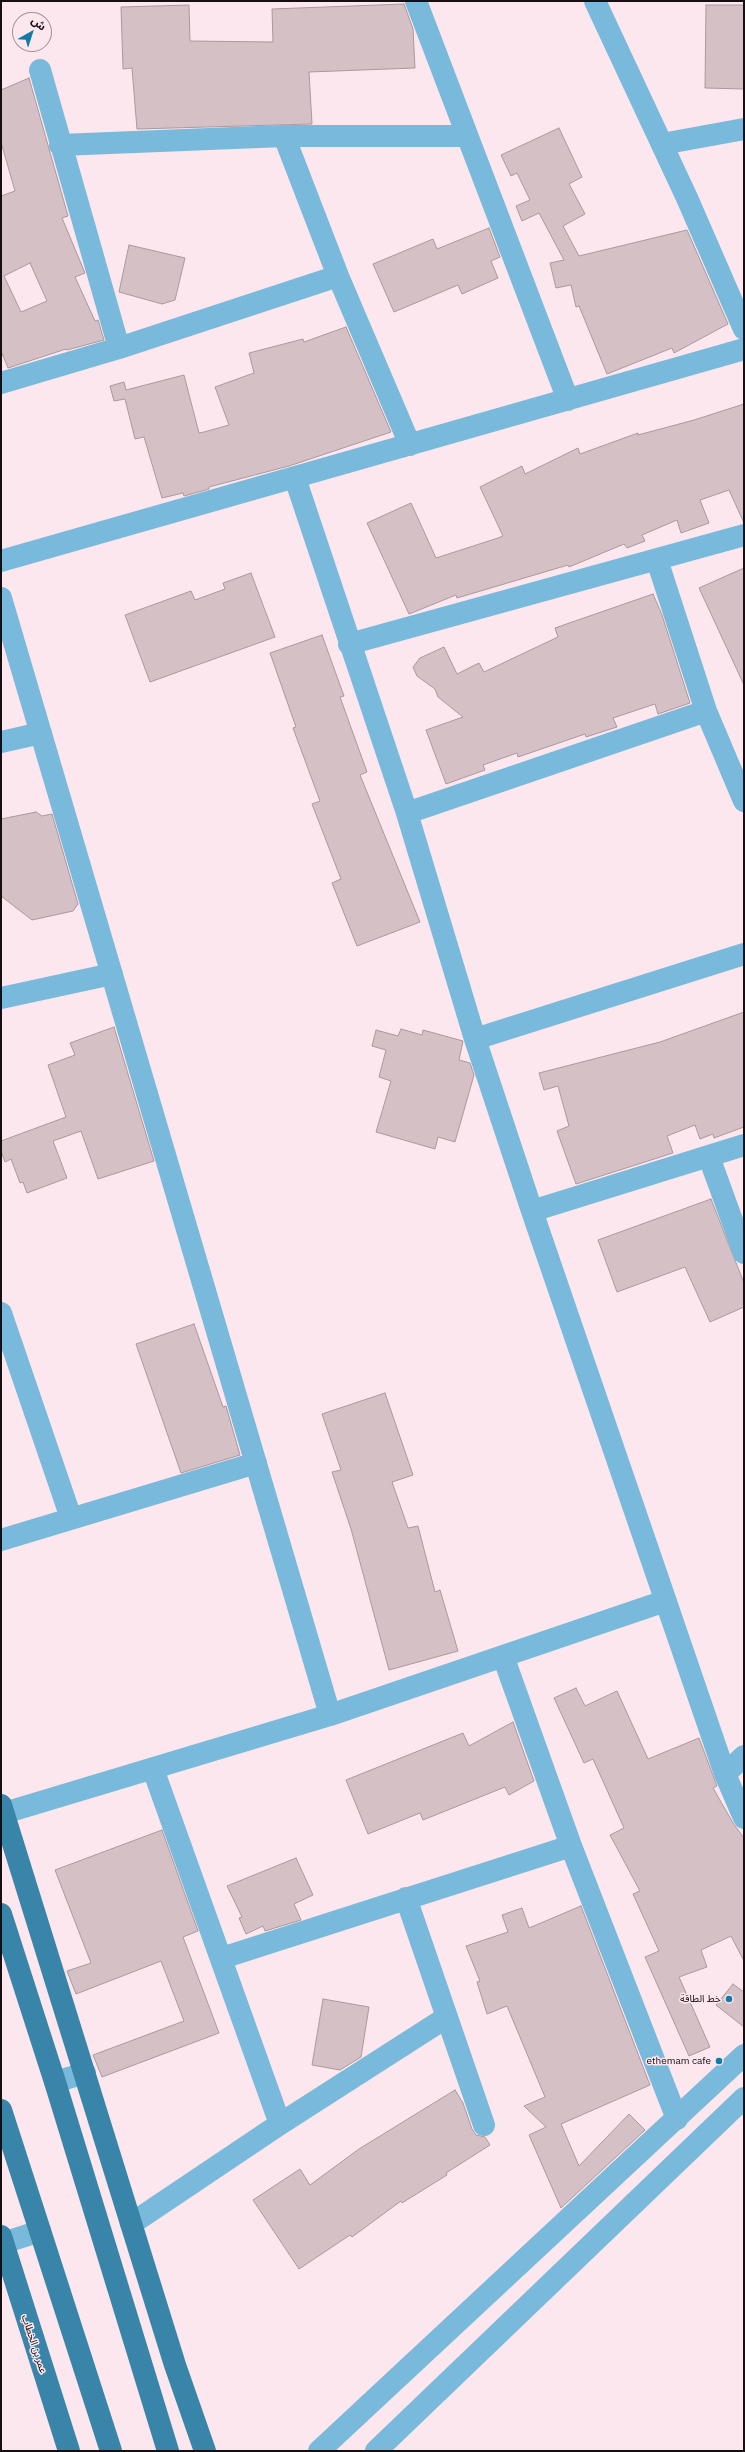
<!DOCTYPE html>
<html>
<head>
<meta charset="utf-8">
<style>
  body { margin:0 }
  #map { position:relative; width:745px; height:2452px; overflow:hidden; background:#fbe7ed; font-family:"IBM Plex Sans","Noto Sans Arabic",sans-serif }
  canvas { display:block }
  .frame { position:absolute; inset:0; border:2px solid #160f11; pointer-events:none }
  .north { position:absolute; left:12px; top:12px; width:40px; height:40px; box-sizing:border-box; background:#fbe7ed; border:1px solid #9f9195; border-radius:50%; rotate:39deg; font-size:11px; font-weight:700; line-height:16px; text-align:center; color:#160f11 }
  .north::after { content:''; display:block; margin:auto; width:14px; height:18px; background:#127aa5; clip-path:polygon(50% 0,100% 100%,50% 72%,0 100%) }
</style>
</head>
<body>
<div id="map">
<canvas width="745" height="2452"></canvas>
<div class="frame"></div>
<div class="north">ش</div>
</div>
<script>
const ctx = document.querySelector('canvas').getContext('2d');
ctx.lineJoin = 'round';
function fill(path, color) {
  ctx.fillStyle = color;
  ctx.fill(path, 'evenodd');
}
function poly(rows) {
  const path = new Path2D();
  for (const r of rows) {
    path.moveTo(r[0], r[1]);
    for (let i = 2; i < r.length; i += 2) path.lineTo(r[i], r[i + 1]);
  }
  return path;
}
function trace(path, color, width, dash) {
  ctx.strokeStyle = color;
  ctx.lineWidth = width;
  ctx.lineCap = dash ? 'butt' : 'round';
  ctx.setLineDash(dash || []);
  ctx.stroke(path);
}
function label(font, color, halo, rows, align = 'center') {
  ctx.font = font + ' "IBM Plex Sans","Noto Sans Arabic",sans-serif';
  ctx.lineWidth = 3;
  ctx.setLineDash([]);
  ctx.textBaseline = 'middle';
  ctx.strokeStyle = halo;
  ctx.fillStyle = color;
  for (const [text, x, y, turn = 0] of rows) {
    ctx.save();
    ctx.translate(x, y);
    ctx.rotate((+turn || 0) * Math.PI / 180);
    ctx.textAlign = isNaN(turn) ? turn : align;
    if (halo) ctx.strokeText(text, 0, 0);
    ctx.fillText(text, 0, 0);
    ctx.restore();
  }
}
const building = poly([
  [404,4,413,29,415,68,309,72,312,124,137,129,132,68,123,69,121,7,189,5,190,41,273,42,272,9,404,4],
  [706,5,744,5,744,89,705,88,706,5],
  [29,78,68,216,62,218,85,273,75,277,95,321,98,320,104,340,67,350,66,349,8,368,1,351,1,196,15,191,1,142,1,90,29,78],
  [30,263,47,301,21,312,4,276,30,263],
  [559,128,582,177,569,184,585,214,563,226,579,256,687,230,728,324,674,353,672,348,607,374,579,306,576,307,571,285,556,288,550,263,564,260,539,213,522,221,516,206,530,200,517,173,511,176,501,155,559,128],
  [489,228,500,257,491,261,498,278,462,294,458,285,394,312,373,264,433,239,437,249,489,228],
  [129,245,185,258,175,300,162,304,119,292,129,245],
  [346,327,391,432,289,466,209,487,209,489,184,496,183,493,162,498,144,437,135,439,125,399,114,401,110,386,124,382,126,390,184,375,199,433,204,432,229,425,215,387,254,373,249,353,303,339,304,342,346,327],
  [744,404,744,523,729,490,700,500,709,523,681,533,677,520,642,535,645,541,627,548,624,544,569,567,568,565,457,598,456,595,409,614,367,523,411,503,436,558,498,538,503,536,480,487,522,466,525,474,578,448,580,454,638,433,638,435,694,420,744,404],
  [744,568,744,685,699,588,744,568],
  [251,573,275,637,150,682,125,615,191,591,195,600,225,589,223,583,251,573],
  [653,594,662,615,690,703,658,714,655,704,613,718,617,727,586,737,585,734,518,757,517,753,483,765,485,770,446,784,426,730,463,717,438,697,435,689,417,676,413,667,420,658,444,647,457,674,479,663,484,672,558,637,555,628,653,594],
  [322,635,344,696,340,697,367,772,360,775,420,922,357,946,332,883,341,879,312,804,320,801,293,728,296,727,270,653,322,635],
  [36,812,42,816,52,814,78,904,73,911,32,920,1,896,1,819,36,812],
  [744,1012,744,1127,714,1138,713,1134,700,1139,695,1125,667,1136,673,1153,576,1184,557,1131,569,1126,558,1086,544,1090,539,1073,660,1042,744,1012],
  [114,1027,154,1161,98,1179,81,1131,53,1141,67,1178,27,1193,23,1182,20,1183,11,1159,5,1162,1,1151,1,1141,66,1117,48,1065,75,1055,70,1043,114,1027],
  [401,1029,422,1035,423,1030,463,1041,459,1060,470,1063,474,1075,455,1142,438,1137,435,1149,376,1132,391,1081,379,1077,386,1050,372,1046,376,1030,398,1036,401,1029],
  [711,1199,744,1283,744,1307,710,1322,685,1267,617,1292,598,1240,711,1199],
  [194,1324,223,1407,226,1406,240,1455,181,1473,136,1344,194,1324],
  [385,1393,413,1475,392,1482,408,1528,418,1526,435,1592,440,1590,458,1651,389,1670,351,1529,332,1472,341,1470,322,1414,385,1393],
  [576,1688,585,1706,617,1691,648,1759,699,1738,717,1786,713,1788,733,1823,744,1838,744,1961,731,1936,701,1950,707,1967,679,1977,710,2047,689,2056,645,1957,659,1951,633,1894,640,1891,610,1835,624,1828,593,1759,584,1763,554,1698,576,1688],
  [513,1722,534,1781,509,1795,505,1787,423,1820,420,1813,368,1834,346,1780,463,1733,469,1746,513,1722],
  [162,1830,198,1931,183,1937,219,2033,102,2077,93,2055,184,2021,161,1961,76,1994,67,1971,91,1963,55,1870,162,1830],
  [296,1858,313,1895,294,1904,301,1920,265,1931,263,1926,246,1934,239,1918,242,1917,227,1886,296,1858],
  [581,1906,650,2085,561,2124,579,2166,629,2114,645,2130,561,2208,529,2135,546,2127,524,2106,545,2097,507,2006,487,2014,477,1982,480,1981,466,1946,508,1932,502,1915,522,1908,529,1928,581,1906],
  [733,1984,744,1992,744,2027,716,2005,733,1984],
  [323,1999,369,2007,361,2057,340,2070,312,2065,323,1999],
  [455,2090,463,2103,472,2129,476,2135,485,2137,490,2145,446,2173,447,2175,402,2203,401,2201,352,2237,350,2235,299,2269,253,2200,300,2169,310,2185,359,2149,455,2090]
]);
fill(building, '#d4c0c5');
trace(building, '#ab989d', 1);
trace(poly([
  [416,1,568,400],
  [595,1,687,198,744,329],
  [40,70,119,348],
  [284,136,338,276,410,445],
  [662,144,744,129],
  [60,145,284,136,466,136],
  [1,383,119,348,338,276],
  [295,478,407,813,475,1039,532,1211,725,1774,744,1818],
  [657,560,706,711,744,801],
  [1,561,744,349],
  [1,598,330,1715],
  [349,644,744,535],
  [1,742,41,733],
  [407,813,706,711],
  [1,998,112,974],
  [475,1039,744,954],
  [709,1157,744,1253],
  [532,1211,744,1145],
  [1,1313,71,1518],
  [1,1540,256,1463],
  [503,1656,571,1846,677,2119],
  [153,1769,280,2124],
  [725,1774,744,1756],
  [4,1813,330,1715,665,1601],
  [406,1898,484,2125],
  [222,1958,571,1846],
  [55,2082,85,2073],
  [131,2224,280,2124,447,2017],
  [3,2243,40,2231],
  [319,2451,744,2055],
  [376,2451,744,2098]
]), '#78b9dc', 22);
trace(poly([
  [1,1805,175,2365,205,2451],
  [1,1914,55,2082,168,2451],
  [1,2110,111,2451],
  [1,2236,69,2451]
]), '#3985aa', 22);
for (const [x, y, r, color] of [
  [729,1999,4,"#127aa5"],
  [719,2061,4,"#127aa5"]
]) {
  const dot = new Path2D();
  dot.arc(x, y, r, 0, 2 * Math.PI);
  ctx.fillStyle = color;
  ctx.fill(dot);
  trace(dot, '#fbe7ed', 1.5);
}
label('10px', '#160f11', '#fbe7ed', [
  ["خط الطاقة",721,1999],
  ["ethemam cafe",711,2061]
], 'right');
label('10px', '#160f11', '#fbe7ed', [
  ["عمر بن الخطاب",34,2344,72]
]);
</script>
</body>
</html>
